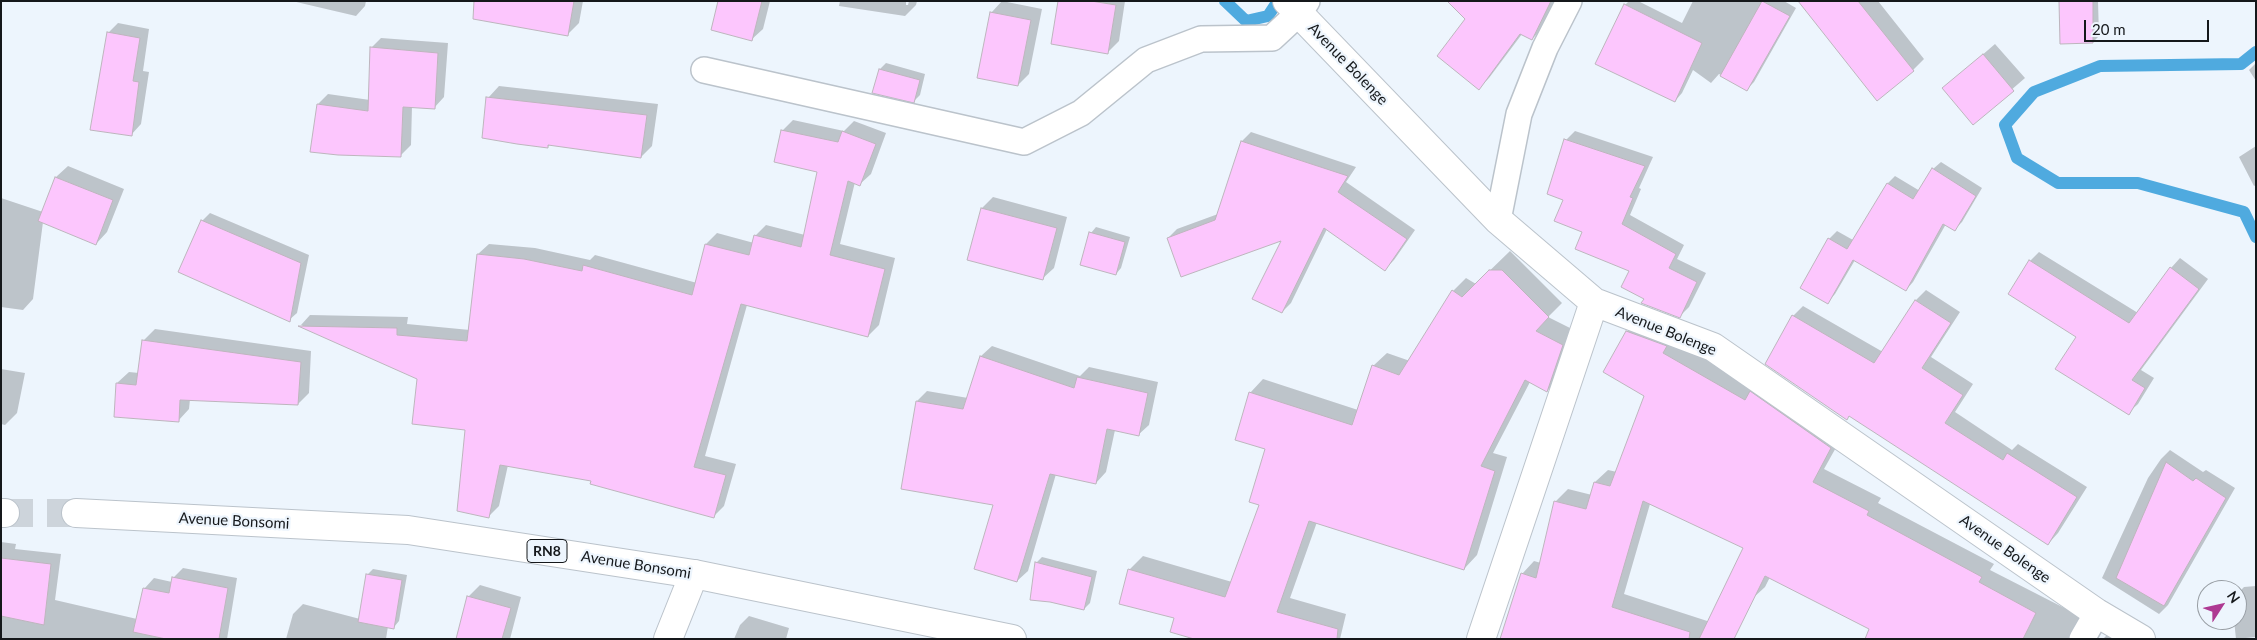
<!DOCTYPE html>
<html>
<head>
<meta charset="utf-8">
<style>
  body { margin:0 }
  #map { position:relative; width:2257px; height:640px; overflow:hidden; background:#edf5fd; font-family:Lato,sans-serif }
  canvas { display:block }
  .frame { position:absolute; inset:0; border:2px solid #15181b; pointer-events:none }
  .north { position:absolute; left:2197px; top:580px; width:50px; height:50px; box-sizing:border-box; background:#edf5fd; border:1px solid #979da3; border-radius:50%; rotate:55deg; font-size:14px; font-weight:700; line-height:20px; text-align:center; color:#15181b }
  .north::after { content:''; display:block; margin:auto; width:18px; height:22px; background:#ae3992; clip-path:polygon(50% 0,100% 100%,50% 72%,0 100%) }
  .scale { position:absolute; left:2084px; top:20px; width:125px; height:22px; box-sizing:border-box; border:2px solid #15181b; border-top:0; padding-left:6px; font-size:15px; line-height:18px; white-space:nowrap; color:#15181b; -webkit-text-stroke:4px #edf5fd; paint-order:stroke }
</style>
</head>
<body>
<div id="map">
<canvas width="2257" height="640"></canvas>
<div class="frame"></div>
<div class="north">N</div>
<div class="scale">20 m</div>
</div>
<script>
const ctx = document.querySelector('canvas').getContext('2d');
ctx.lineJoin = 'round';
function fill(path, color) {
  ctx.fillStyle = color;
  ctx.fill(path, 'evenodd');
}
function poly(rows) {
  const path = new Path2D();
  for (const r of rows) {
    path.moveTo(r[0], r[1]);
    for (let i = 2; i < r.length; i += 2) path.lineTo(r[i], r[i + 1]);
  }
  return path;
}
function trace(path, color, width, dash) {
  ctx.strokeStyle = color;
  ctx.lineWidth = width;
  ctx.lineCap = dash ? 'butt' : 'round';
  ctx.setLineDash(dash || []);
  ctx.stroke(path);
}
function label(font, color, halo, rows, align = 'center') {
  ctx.font = font + ' Lato,sans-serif';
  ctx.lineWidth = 4.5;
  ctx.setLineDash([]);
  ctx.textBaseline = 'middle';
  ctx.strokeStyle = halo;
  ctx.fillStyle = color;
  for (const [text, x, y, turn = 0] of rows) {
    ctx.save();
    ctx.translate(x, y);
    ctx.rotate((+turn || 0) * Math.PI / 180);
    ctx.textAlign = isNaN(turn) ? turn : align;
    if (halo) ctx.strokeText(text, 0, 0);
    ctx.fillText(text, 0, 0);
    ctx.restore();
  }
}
fill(poly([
  [292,1,366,1,365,6,356,16],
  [495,1,583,1,579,23,568,34],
  [719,1,770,1,763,29,751,40],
  [840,1,906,1,906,5,908,5,909,1,917,1,916,5,905,16,839,6],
  [1002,1,1042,9,1029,74,1018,85,991,13],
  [1059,1,1125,1,1119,41,1108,52],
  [1449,1,1555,1,1542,29,1532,39,1522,34,1489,78,1479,88,1467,19],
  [1629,1,1638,1,1682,23,1693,1,1784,1,1796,8,1754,82,1747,89,1719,74,1711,83,1693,70,1682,93,1675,101,1625,5],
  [1813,1,1878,1,1924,59,1913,70],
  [2060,1,2098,1,2099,36,2093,42],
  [118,23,149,29,143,71,149,72,141,124,131,135,108,33],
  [381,38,448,43,444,97,434,108,412,106,411,145,401,155,318,104,328,94,370,100,371,48],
  [1995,44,2025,78,1973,123,1944,88],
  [886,63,925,74,920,95,914,101,880,69],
  [2255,64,2256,64,2256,81,2249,70],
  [499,86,658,104,652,146,641,157,550,144,548,147,488,98],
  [793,120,844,131,854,121,886,133,871,174,860,184,855,182,840,244,895,258,879,325,868,336,747,305,705,456,736,464,724,506,713,517,593,480,508,465,499,506,488,517,467,429,418,378,301,325,310,315,408,317,407,324,470,330,478,254,489,244,535,248,590,260,595,255,697,283,706,244,717,233,754,243,755,236,766,225,805,235,819,171,782,131],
  [1575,131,1653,157,1639,188,1641,189,1630,215,1684,245,1677,259,1706,273,1689,307,1680,316,1645,299,1631,271,1584,231,1565,199,1566,140],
  [1251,132,1356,167,1346,182,1415,230,1394,260,1385,269,1327,229,1291,303,1282,312,1283,238,1168,238,1177,229,1218,214,1242,141],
  [2256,146,2256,185,2254,186,2239,157],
  [1941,162,1982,188,1962,222,1955,229,1946,224,1913,282,1906,290,1855,260,1835,294,1828,302,1802,287,1829,239,1837,231,1853,240,1888,183,1895,176,1920,191,1933,169],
  [68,166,124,189,107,232,96,244,43,222,33,299,23,310,1,307,1,198,43,212,56,177],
  [993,197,1067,217,1054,268,1042,279,968,259,982,208],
  [210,213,309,255,297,313,289,320,202,221],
  [1096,227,1130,237,1121,268,1116,274,1091,233],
  [1510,251,1562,303,1548,317,1576,331,1560,378,1547,391,1530,382,1493,453,1507,457,1477,555,1464,569,1317,522,1290,598,1346,614,1340,639,1199,639,1129,570,1143,556,1232,582,1260,504,1267,448,1250,393,1263,379,1358,410,1373,366,1387,353,1410,361,1453,291,1466,278,1476,284],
  [2039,252,2138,313,2171,268,2180,258,2208,279,2141,370,2154,378,2138,404,2128,413,2030,261],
  [1926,290,1960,312,1931,357,1973,384,1955,412,2012,450,2018,444,2087,487,2058,533,2048,544,1850,415,1846,419,1793,316,1803,306,1883,352,1916,300],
  [1639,319,1843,435,1824,469,1881,498,1878,503,1994,564,1990,570,2082,617,2087,639,1972,639,1871,629,1770,577,1765,587,1752,599,1745,548,1650,504,1624,594,1735,630,1732,639,1502,639,1522,574,1534,561,1541,563,1555,502,1568,489,1592,495,1595,482,1608,470,1617,472,1646,395,1627,332],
  [155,329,311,351,309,393,298,404,190,399,189,409,178,421,117,383,129,372,139,373,143,341],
  [992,346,1080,376,1089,367,1158,382,1149,425,1138,435,1115,430,1106,472,1096,483,1056,474,1028,571,1017,581,995,504,917,401,927,391,968,398,981,356],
  [1,369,25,373,17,413,5,425,1,424],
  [2170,450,2203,472,2206,470,2235,488,2168,605,2159,614,2102,578,2148,478,2161,459],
  [1,542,16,544,15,549,61,554,55,600,137,619,144,589,154,578,172,582,173,578,183,568,237,578,227,639,1,639],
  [1042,557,1097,571,1090,603,1084,609,1036,563],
  [373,569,407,575,399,621,394,627,388,626,386,639,286,639,293,614,303,604,360,619,367,575],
  [480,585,521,597,510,639,457,639,468,597],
  [2256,586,2256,637,2236,639,2234,620,2237,620,2237,594,2244,587],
  [749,616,789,628,786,639,734,639,740,625],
  [2109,633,2118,639,2103,639]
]), '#0003');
trace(poly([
  [1225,1,1246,21,1268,16,1278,1],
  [2256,52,2241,64,2100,66,2034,92,2005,125,2017,158,2058,183,2138,183,2244,212,2256,237]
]), '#4faadf', 12);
const building = poly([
  [474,1,574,1,568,36,473,19,474,1],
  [718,1,762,1,752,41,711,30,718,1],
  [1058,1,1091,1,1116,5,1108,54,1051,44,1058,1],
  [1447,1,1551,1,1532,40,1520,34,1479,90,1437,56,1465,19,1447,1],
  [1762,1,1790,16,1747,91,1720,76,1762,1],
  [1798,1,1858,1,1914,71,1877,101,1798,1],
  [2059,1,2093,1,2093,43,2060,44,2059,1],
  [1624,4,1702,43,1675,102,1595,64,1624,4],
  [990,12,1031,20,1018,86,977,78,990,12],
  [107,32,140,38,133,81,139,82,132,136,90,130,107,32],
  [370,47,438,53,435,109,403,107,401,157,338,155,310,152,317,104,368,111,370,47],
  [1983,54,2014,91,1973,125,1942,88,1983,54],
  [879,69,920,80,914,103,872,93,879,69],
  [486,97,647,115,641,158,548,145,548,148,517,144,482,138,486,97],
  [781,130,838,142,842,131,876,144,860,186,848,181,830,255,885,269,868,337,741,304,694,467,726,475,714,518,590,484,591,481,500,465,489,518,457,511,465,430,412,424,417,379,298,326,397,328,397,335,467,341,477,254,524,259,582,271,583,265,692,295,705,244,749,255,754,235,801,247,817,172,774,162,781,130],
  [1564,139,1645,166,1630,197,1633,198,1622,224,1676,254,1669,268,1697,282,1680,318,1641,303,1644,299,1621,287,1629,271,1575,249,1582,232,1554,221,1563,200,1547,194,1564,139],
  [1241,141,1348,176,1338,192,1407,239,1385,271,1324,228,1282,313,1252,299,1281,241,1181,277,1167,238,1215,220,1241,141],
  [1932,168,1976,196,1955,231,1943,224,1906,291,1853,260,1828,304,1800,288,1828,238,1847,249,1887,183,1913,199,1932,168],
  [55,177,113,200,96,245,38,221,55,177],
  [981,208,1057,228,1043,280,967,260,981,208],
  [201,220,301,263,290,322,178,272,201,220],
  [1089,232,1125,242,1116,275,1080,265,1089,232],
  [2029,260,2129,323,2170,267,2199,289,2132,380,2145,388,2129,415,2055,369,2076,337,2008,294,2029,260],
  [1489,270,1502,270,1549,317,1536,331,1563,345,1547,392,1525,380,1481,466,1495,471,1464,570,1309,521,1277,612,1338,629,1337,639,1194,639,1170,632,1174,618,1119,604,1128,569,1225,597,1259,505,1249,502,1265,449,1235,440,1249,392,1352,425,1372,365,1399,375,1452,290,1462,297,1489,270],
  [1915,300,1951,323,1922,368,1963,395,1945,423,2003,460,2007,453,2077,497,2048,545,1849,416,1847,420,1765,364,1792,315,1874,363,1915,300],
  [1626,331,1667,346,1663,353,1745,400,1750,391,1831,448,1813,482,1869,511,1867,515,1982,577,1979,582,2036,613,2023,639,1865,639,1869,629,1765,576,1734,639,1699,639,1743,548,1643,501,1612,607,1690,632,1689,639,1500,639,1521,573,1536,578,1554,501,1586,509,1594,482,1610,486,1644,396,1603,372,1626,331],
  [142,340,301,362,298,405,180,400,179,422,114,417,116,383,136,385,142,340],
  [980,356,1074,388,1077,377,1148,393,1139,436,1107,429,1096,484,1050,474,1017,582,974,569,993,505,901,489,916,401,963,409,980,356],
  [2166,462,2193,481,2196,478,2226,498,2164,606,2116,578,2166,462],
  [1,558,51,564,44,625,1,616,1,558],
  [1035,562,1092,577,1084,610,1050,602,1030,600,1035,562],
  [366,574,402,580,394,629,358,622,366,574],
  [172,577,228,588,219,639,166,639,133,632,143,588,169,593,172,577],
  [467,596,511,608,502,639,456,639,467,596]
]);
fill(building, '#fcc6fd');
trace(building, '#bdb5bd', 1);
trace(poly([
  [5,513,76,513]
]), '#cdd4db', 28, [28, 14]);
const lane = poly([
  [704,70,1024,142,1081,113,1146,60,1201,39,1272,38,1299,13,1307,1],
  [1498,220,1519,114,1545,48,1569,1],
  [2082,639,2097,613]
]);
const street = poly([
  [1287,1,1498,220,1594,302,1713,347,2097,613,2141,639],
  [668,639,694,574],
  [1481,639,1594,302]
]);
const primary = poly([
  [1,513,5,513],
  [76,513,408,530,694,574,1012,639]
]);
trace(lane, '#bbc3cb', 28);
trace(street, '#bbc3cb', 30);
trace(primary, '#bbc3cb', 30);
trace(lane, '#fff', 25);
trace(street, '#fff', 28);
trace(primary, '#fff', 28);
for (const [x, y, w] of [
  [547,551,40]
]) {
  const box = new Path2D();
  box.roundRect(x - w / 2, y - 11.5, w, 23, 4);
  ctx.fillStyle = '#edf5fd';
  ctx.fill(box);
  trace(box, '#15181b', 1);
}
label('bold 14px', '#15181b', null, [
  ["RN8",547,551]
]);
label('15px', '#15181b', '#edf5fd', [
  ["Avenue Bolenge",1348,64,46],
  ["Avenue Bolenge",1666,331,22],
  ["Avenue Bonsomi",234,521,3],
  ["Avenue Bolenge",2005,549,35],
  ["Avenue Bonsomi",636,565,9]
]);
</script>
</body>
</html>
